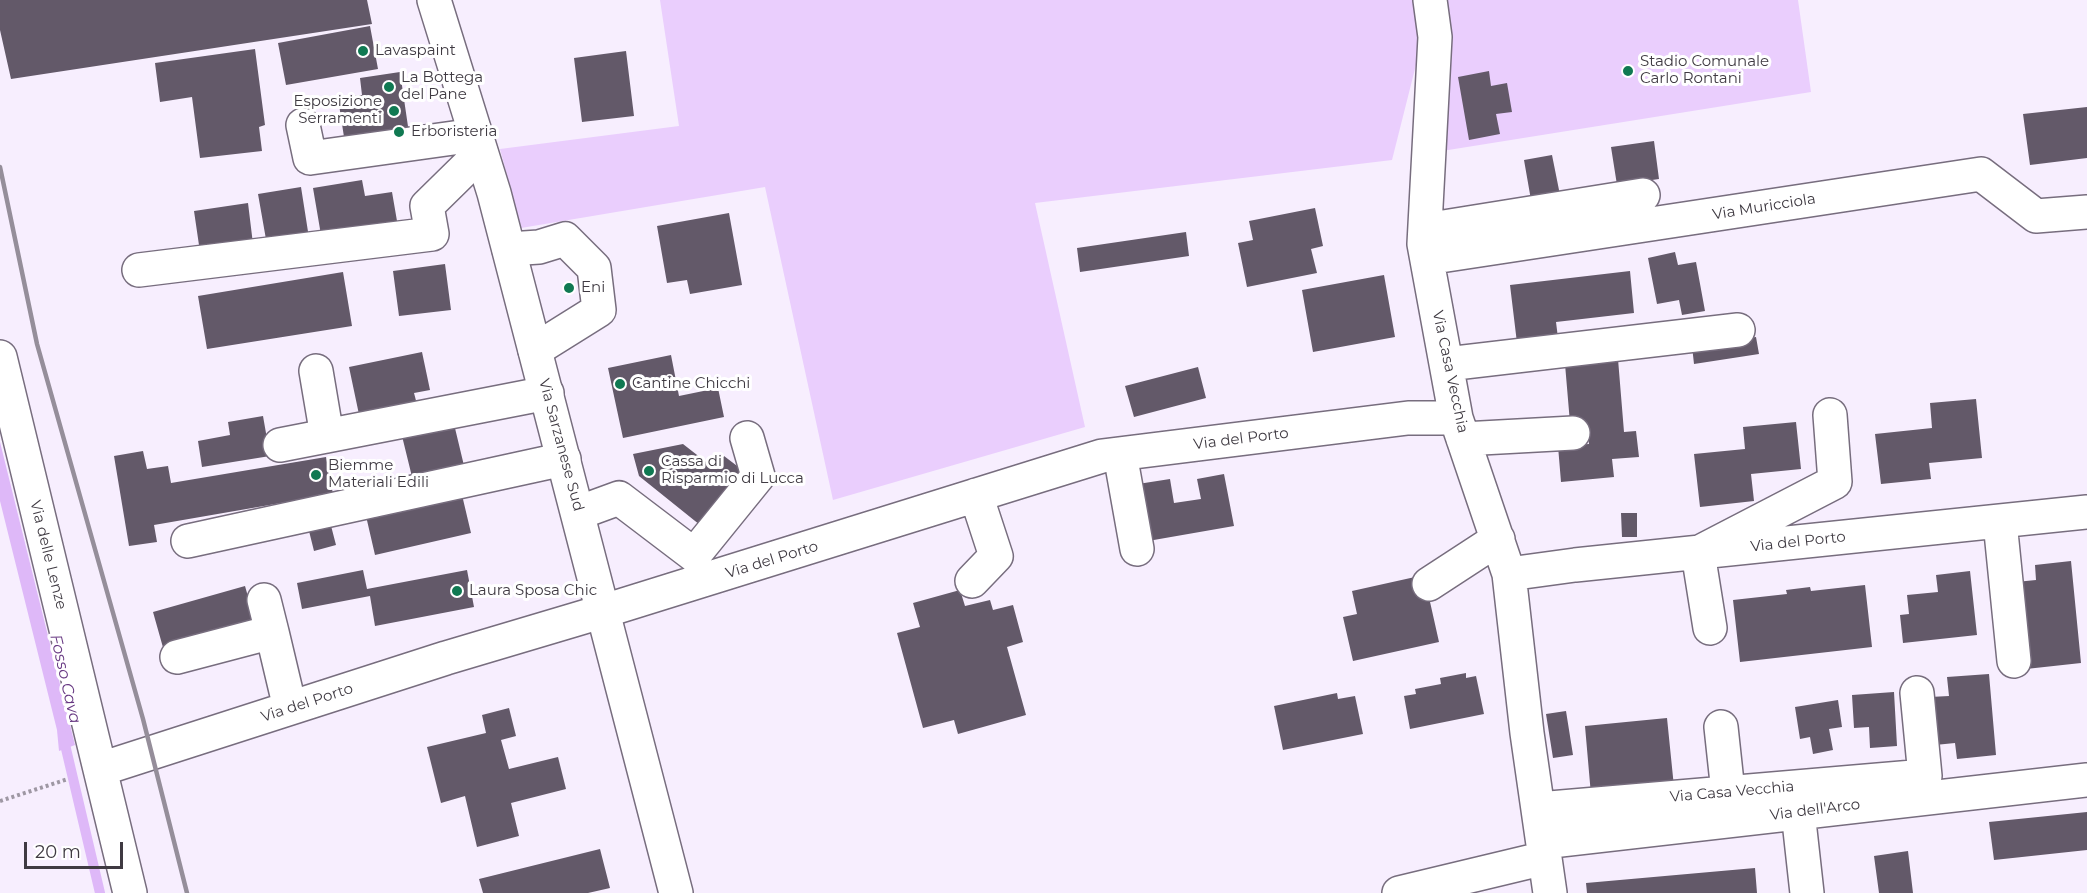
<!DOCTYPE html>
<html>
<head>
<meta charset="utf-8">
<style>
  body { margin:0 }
  #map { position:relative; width:2087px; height:893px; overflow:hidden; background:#f7eefe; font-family:Montserrat,sans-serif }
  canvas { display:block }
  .scale { position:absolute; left:24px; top:842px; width:99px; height:27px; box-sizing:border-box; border:3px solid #3f3a42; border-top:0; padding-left:8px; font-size:18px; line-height:21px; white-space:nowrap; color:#3f3a42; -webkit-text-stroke:4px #fff; paint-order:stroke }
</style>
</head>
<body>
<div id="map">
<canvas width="2087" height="893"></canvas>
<div class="scale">20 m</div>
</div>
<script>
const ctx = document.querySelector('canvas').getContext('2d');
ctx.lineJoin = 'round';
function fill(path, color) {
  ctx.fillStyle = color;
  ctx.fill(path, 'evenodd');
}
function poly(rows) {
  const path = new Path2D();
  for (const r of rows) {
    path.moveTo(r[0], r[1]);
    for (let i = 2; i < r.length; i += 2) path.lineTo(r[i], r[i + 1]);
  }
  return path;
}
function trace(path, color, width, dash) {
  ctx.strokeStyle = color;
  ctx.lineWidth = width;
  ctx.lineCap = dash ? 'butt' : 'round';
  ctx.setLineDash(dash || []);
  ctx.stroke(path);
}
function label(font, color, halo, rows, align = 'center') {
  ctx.font = font + ' Montserrat,sans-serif';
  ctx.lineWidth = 6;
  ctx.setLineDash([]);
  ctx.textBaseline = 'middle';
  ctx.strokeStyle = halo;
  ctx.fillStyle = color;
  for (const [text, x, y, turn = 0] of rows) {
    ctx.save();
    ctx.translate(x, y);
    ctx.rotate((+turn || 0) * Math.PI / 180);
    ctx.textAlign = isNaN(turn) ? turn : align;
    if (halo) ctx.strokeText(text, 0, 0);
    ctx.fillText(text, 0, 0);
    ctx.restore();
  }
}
fill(poly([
  [660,0,1418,0,1423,37,1392,160,1035,203,1085,427,833,500,765,187,521,228,500,149,679,126],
  [1444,0,1798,0,1811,92,1442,151]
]), '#eacefd');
fill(poly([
  [0,442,75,745,59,751,57,730,0,501]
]), '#deb8f8');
trace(poly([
  [63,736,100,893]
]), '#deb8f8', 10);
fill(poly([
  [0,0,367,0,372,24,11,79,0,30],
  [370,26,378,69,286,85,278,43],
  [255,49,265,125,259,127,262,151,200,158,192,97,160,102,155,63],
  [626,51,634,116,582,122,574,58],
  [1489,71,1491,86,1507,83,1512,112,1496,114,1500,134,1469,140,1458,77],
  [400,72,410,140,346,150,338,98,362,95,360,78],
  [2087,107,2087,158,2030,165,2023,114],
  [1654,141,1659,179,1617,185,1611,147],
  [1552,155,1560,195,1531,200,1524,160],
  [362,180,365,196,392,192,397,221,321,235,313,188],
  [301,187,309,238,267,245,258,194],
  [248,203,253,244,200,252,194,211],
  [1315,208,1323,246,1311,249,1317,273,1247,287,1238,243,1253,240,1249,221],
  [729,213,742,285,690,294,687,280,667,283,657,226],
  [1186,232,1189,256,1080,272,1077,248],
  [1675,252,1678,265,1696,262,1705,311,1682,315,1679,300,1657,304,1648,258],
  [445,264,451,310,399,316,393,271],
  [1630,271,1634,313,1556,322,1558,338,1517,343,1510,285],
  [343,272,352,326,207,349,198,296],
  [1384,275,1395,337,1313,352,1302,290],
  [1756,337,1759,354,1694,364,1692,346],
  [422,352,430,390,414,393,419,412,361,424,349,367],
  [671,355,679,396,718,388,724,417,623,438,608,368],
  [1618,359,1624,432,1636,431,1639,457,1612,459,1614,477,1561,482,1558,446,1589,444,1587,422,1570,423,1565,364],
  [1198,367,1206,398,1134,417,1125,386],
  [1976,399,1982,458,1929,463,1931,479,1881,484,1875,434,1932,428,1930,403],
  [263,416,270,456,202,467,198,441,230,435,228,422],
  [1796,422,1801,469,1751,474,1754,501,1700,507,1694,454,1745,449,1743,427],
  [454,424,466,474,414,485,402,436],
  [683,444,715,469,724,456,749,475,705,529,639,476,633,454],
  [143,451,147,469,168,466,171,483,326,457,333,494,154,525,157,542,129,546,114,456],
  [1224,474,1234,526,1148,541,1138,484,1170,479,1174,503,1201,499,1197,479],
  [462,495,471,533,375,555,366,516],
  [1621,513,1637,513,1637,537,1622,537],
  [329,518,336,545,314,551,307,523],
  [2071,561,2081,663,2026,669,2016,582,2036,580,2035,565],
  [363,570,367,589,467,570,474,607,375,626,370,596,302,609,297,583],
  [1970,571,1977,635,1903,643,1900,615,1909,614,1907,595,1938,592,1936,575],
  [1424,575,1439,642,1353,661,1343,617,1357,614,1352,591],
  [1865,585,1872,647,1740,662,1733,600,1787,594,1786,590,1810,587,1811,591],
  [245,586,256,625,164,651,153,612],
  [960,590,965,606,990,600,993,610,1013,605,1023,642,1007,647,1026,715,958,734,954,720,923,728,897,633,920,627,913,603],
  [1466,673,1466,678,1476,676,1484,714,1410,729,1404,696,1416,694,1415,689,1441,684,1440,678],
  [1989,674,1996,755,1957,759,1955,743,1935,745,1930,697,1949,696,1947,677],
  [1894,692,1897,746,1870,748,1869,727,1854,728,1852,695],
  [1337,693,1338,699,1355,696,1363,734,1283,750,1274,706],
  [1838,700,1842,727,1829,729,1833,750,1813,754,1810,737,1800,739,1795,707],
  [509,708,516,736,501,740,509,769,558,757,566,789,511,803,519,836,477,847,465,796,441,803,427,747,486,733,482,715],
  [1566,711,1573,755,1553,758,1546,714],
  [1667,718,1674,787,1591,795,1585,726],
  [2087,812,2087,850,1994,860,1989,822],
  [600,849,610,888,588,893,483,893,479,879],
  [1908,851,1913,893,1879,893,1874,856],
  [1755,868,1757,893,1587,893,1586,883]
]), '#635969');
const minor = poly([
  [1430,0,1435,37,1424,244,1456,418,1509,574,1527,733,1550,893],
  [303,125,310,158,475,135],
  [1425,230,1643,195],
  [509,249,539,247,565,239,594,268,599,310,535,350],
  [1427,258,1981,174,2036,216,2087,212],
  [139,270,432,234,427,206,481,153],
  [0,357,130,893],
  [1447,364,1738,330],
  [316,371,327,436],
  [1463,439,1573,433],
  [280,445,547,393],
  [1120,454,1137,549],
  [578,513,619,498,694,555,758,476,747,438],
  [2000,522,2014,661],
  [188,541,564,459],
  [1509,574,1575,565,2087,512],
  [972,581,996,556,976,495],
  [1429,584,1498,539],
  [264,600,272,632],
  [1710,628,1698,553,1835,482,1830,415],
  [177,657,272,632,290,708],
  [1721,727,1728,792],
  [101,769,446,658,604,611,1102,456,1408,418,1456,418],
  [1538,809,1925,776,1917,693],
  [1798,812,1807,893],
  [1543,842,2087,780],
  [1399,893,1545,858]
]);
const major = poly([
  [434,0,494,193,676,893]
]);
trace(minor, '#776d7e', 36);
trace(major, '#776d7e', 36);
trace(poly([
  [0,801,68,779]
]), '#9e97a3', 4, [3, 3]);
trace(minor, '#fff', 33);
trace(major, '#fff', 33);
trace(poly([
  [0,167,37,344,143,719,187,893]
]), '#958e9a', 4.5);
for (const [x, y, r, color] of [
  [363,51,6,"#107952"],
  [1628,71,6,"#107952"],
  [389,87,6,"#107952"],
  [394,111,6,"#107952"],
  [399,132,6,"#107952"],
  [569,288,6,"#107952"],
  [620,384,6,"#107952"],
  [649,471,6,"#107952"],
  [316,475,6,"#107952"],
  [457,591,6,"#107952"]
]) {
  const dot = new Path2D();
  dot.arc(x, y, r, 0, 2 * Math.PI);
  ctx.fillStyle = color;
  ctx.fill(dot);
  trace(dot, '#fff', 2);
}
label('15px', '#3f3a42', '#fff', [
  ["Lavaspaint",375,51],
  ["Stadio Comunale",1640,62],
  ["Carlo Rontani",1640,79],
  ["La Bottega",401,78],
  ["del Pane",401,95],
  ["Esposizione",382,102,"right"],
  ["Serramenti",382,119,"right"],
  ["Erboristeria",411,132],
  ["Eni",581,288],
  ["Cantine Chicchi",632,384],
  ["Cassa di",661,462],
  ["Risparmio di Lucca",661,479],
  ["Biemme",328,466],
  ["Materiali Edili",328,483],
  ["Laura Sposa Chic",469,591]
], 'left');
label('15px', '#3f3a42', '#fff', [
  ["Via Muricciola",1764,207,-9],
  ["Via Casa Vecchia",1450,372,78],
  ["Via del Porto",1241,439,-7],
  ["Via Sarzanese Sud",561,445,75],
  ["Via del Porto",1798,542,-6],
  ["Via delle Lenze",48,555,76],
  ["Via del Porto",772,560,-17],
  ["Via del Porto",307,703,-18],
  ["Via Casa Vecchia",1732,792,-5],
  ["Via dell'Arco",1815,810,-7]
]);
label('italic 16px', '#683983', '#fff', [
  ["Fosso Cava",65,679,77]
]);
</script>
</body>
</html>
